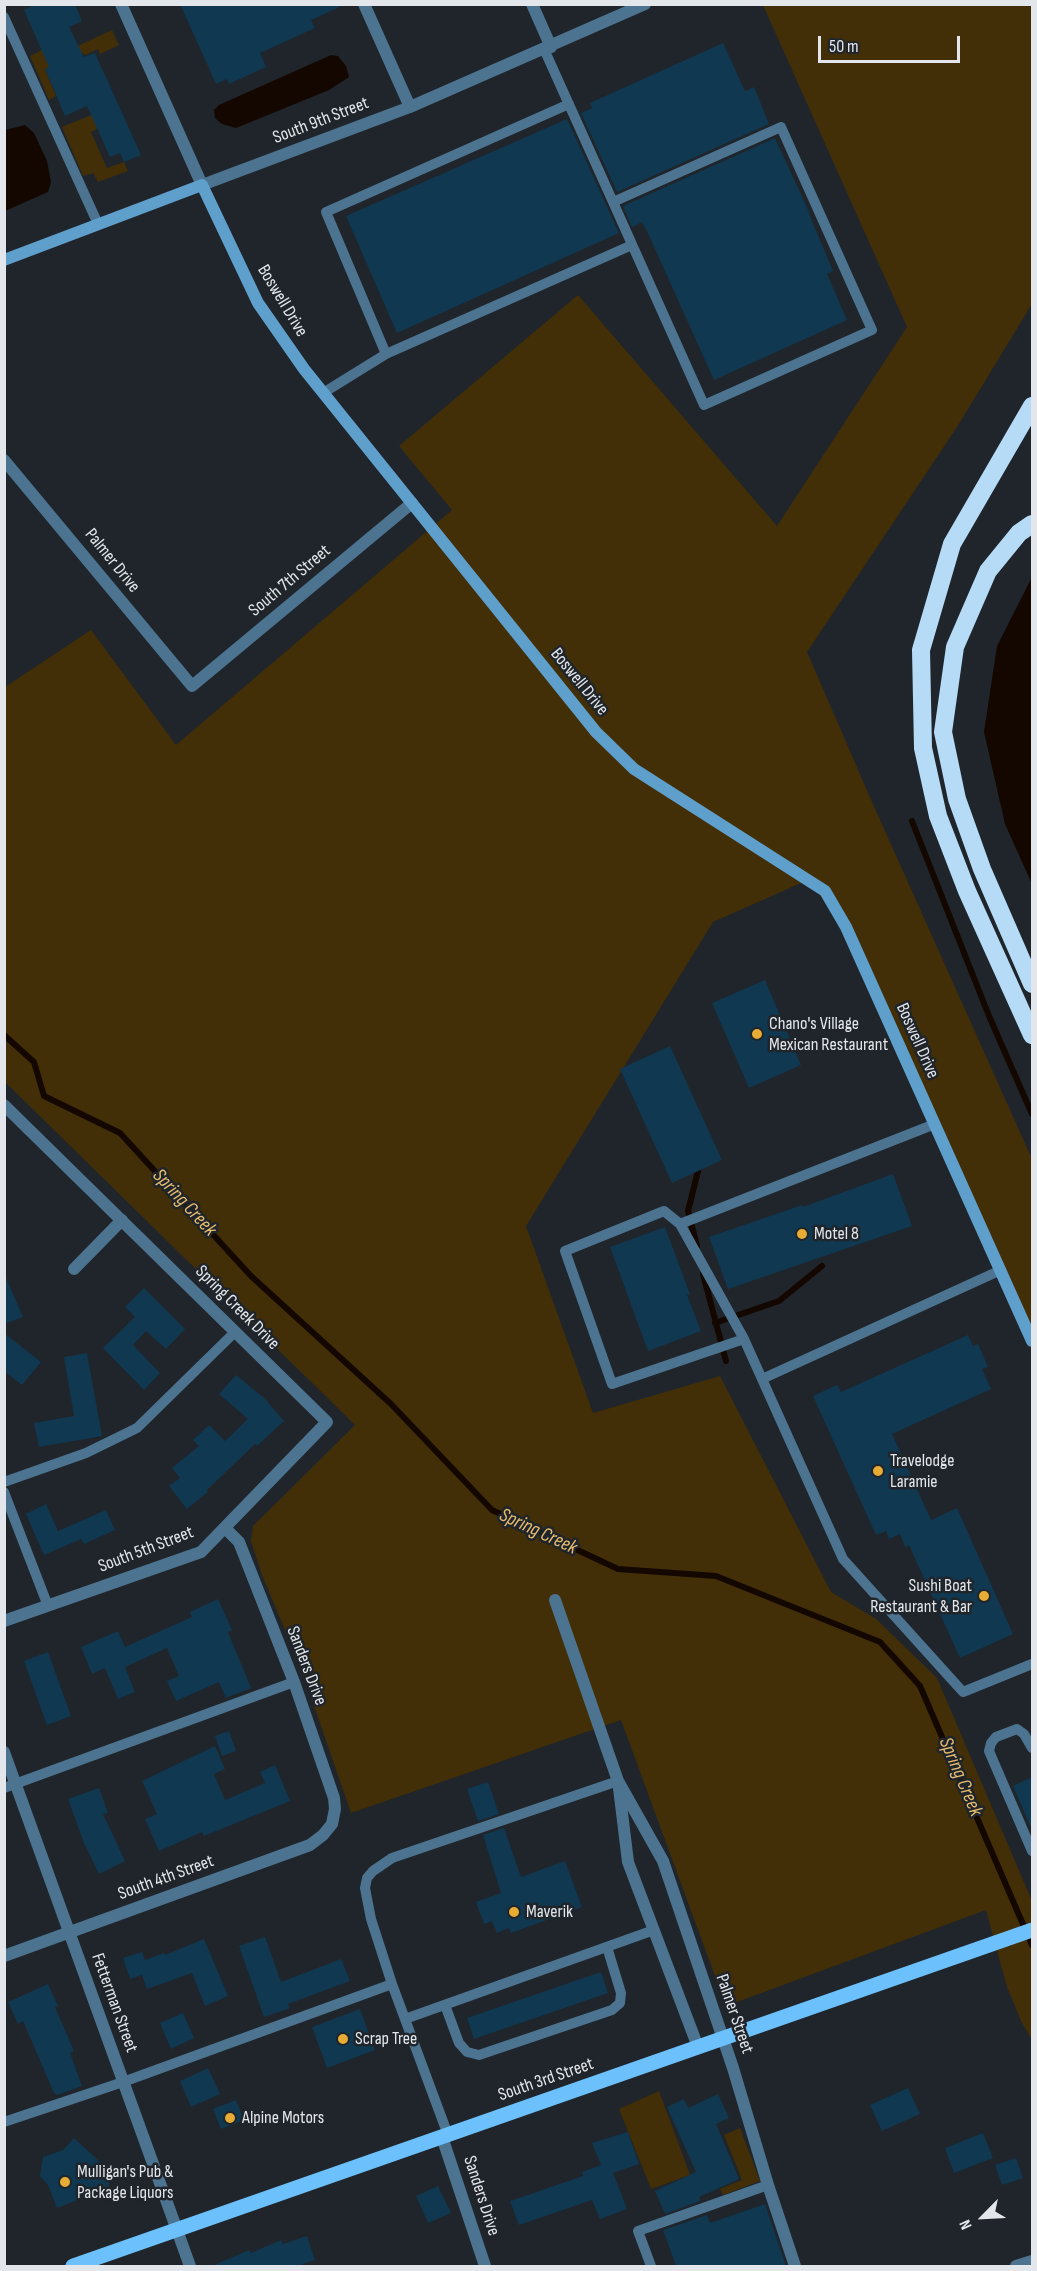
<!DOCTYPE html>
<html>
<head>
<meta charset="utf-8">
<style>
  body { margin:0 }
  #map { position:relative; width:1037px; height:2271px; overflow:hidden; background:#1f252a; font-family:"Sofia Sans Condensed",sans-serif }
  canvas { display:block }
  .frame { position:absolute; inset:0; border:6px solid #e3e7eb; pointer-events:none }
  .north { position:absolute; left:953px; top:2187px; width:60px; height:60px; -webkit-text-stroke:4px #1f252a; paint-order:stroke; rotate:246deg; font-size:16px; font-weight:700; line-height:24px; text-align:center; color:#e3e7eb }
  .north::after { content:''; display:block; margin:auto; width:21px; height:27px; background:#e3e7eb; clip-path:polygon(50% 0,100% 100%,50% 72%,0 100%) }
  .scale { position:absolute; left:818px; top:36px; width:142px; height:27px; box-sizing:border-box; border:3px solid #e3e7eb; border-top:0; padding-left:8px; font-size:18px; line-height:21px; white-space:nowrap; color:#e3e7eb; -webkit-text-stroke:4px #1f252a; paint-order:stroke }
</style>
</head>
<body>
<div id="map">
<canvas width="1037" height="2271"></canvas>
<div class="frame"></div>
<div class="north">N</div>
<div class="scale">50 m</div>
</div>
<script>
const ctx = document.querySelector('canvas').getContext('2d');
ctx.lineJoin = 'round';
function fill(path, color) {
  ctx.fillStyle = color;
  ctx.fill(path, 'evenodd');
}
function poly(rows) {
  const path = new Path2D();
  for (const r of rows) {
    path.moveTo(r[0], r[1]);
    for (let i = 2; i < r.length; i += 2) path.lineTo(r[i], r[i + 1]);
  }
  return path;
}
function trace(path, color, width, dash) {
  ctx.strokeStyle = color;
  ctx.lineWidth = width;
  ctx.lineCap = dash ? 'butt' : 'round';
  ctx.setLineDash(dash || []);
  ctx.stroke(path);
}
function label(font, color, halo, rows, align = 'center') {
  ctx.font = font + ' "Sofia Sans Condensed",sans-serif';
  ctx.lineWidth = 5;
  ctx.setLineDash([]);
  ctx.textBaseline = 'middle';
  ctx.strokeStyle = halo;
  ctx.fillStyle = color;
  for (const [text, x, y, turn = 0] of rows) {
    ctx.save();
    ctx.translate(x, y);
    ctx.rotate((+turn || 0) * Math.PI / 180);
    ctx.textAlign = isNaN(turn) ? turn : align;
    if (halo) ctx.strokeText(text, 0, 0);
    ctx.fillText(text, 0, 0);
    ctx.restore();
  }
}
fill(poly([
  [763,5,1032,5,1032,304,957,427,807,652,872,802,1032,1159,1032,1341,846,927,808,880,713,922,526,1226,593,1413,720,1376,831,1592,876,1619,937,1678,1032,1901,1032,2040,1021,2021,1007,1987,986,1910,726,2006,621,1720,351,1813,301,1668,262,1575,251,1541,253,1526,355,1425,5,1082,5,687,91,630,176,745,452,510,399,446,578,295,777,526,907,327],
  [112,30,119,45,100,54,98,49,85,55,82,53,45,69,56,96,49,100,30,56,42,50,71,49],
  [94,114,97,129,91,132,107,168,124,162,128,171,98,182,93,173,83,176,62,127],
  [659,2091,690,2175,651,2189,619,2109],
  [740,2128,760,2181,723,2195,720,2189,742,2180,724,2135]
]), '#422f08');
fill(poly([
  [331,55,338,56,346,66,349,77,329,90,236,128,222,124,215,118,214,110,219,105],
  [25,125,34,133,47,161,51,182,48,192,5,211,5,130],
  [1032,577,1032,884,1005,824,984,732,997,646]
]), '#130700');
trace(poly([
  [912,821,989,1016,1032,1114],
  [4,1035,34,1062,44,1096,120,1133,251,1276,391,1404,492,1510,618,1569,716,1576,880,1642,920,1686,1032,1945],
  [697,1246,688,1211,698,1171],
  [703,1274,726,1361],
  [715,1323,779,1301,822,1266]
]), '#130700', 6);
fill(poly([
  [35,4,75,4,82,21,69,27,84,57,95,53,141,155,124,162,120,153,110,157,87,106,65,116,45,69,49,67,24,10],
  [180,4,346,4,311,20,315,28,260,53,266,67,229,84,227,79,216,84],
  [723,43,745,91,754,87,769,124,617,192,581,113,592,108,590,103],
  [567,119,619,233,397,333,346,216],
  [775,138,810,214,809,214,833,271,827,274,847,320,714,380,646,229,642,222,632,227,623,206],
  [765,980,801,1065,749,1088,712,1003],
  [670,1046,722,1160,672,1183,620,1069],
  [893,1174,912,1226,728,1289,709,1237,802,1205,803,1207],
  [665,1227,690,1294,687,1295,701,1331,648,1351,610,1247],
  [4,1273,23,1317,4,1324],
  [144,1288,185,1329,166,1349,146,1331,133,1345,160,1373,144,1390,103,1348,135,1317,125,1307],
  [4,1333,41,1362,22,1385,4,1371],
  [968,1335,973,1346,978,1344,988,1367,982,1369,991,1389,892,1434,931,1520,957,1508,1013,1634,960,1658,909,1545,905,1547,900,1534,889,1539,886,1531,876,1535,813,1396,837,1385,841,1392],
  [87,1353,102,1436,39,1447,34,1423,74,1416,64,1357],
  [236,1375,264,1398,284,1421,257,1446,255,1444,207,1490,208,1492,187,1509,169,1486,180,1478,172,1468,199,1446,193,1440,209,1425,225,1441,248,1419,219,1394],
  [46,1504,58,1531,106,1510,115,1530,84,1544,81,1539,44,1555,26,1514],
  [218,1599,232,1630,228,1632,251,1688,226,1698,219,1682,176,1701,167,1681,179,1676,167,1648,125,1667,135,1692,118,1699,105,1668,92,1674,81,1647,118,1631,125,1647,192,1617,190,1612],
  [48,1652,71,1716,47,1725,24,1661],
  [229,1731,236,1751,222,1756,215,1736],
  [215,1746,225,1769,214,1774,225,1800,265,1783,260,1772,275,1765,290,1801,204,1836,202,1832,159,1851,145,1819,157,1814,142,1781],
  [1032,1777,1032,1830,1013,1786],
  [488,1782,499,1814,478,1821,467,1789],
  [99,1788,108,1813,103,1814,125,1861,99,1874,84,1843,68,1799],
  [504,1828,521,1877,565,1861,582,1907,511,1933,509,1928,497,1933,492,1921,484,1924,476,1902,501,1893,483,1835],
  [265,1937,281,1982,341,1959,350,1981,288,2004,290,2008,264,2017,239,1946],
  [204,1939,228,1996,205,2006,192,1973,147,1989,142,1975,130,1979,123,1958,142,1952,145,1960,164,1953,165,1955],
  [601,1972,608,1993,474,2039,467,2018],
  [48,1984,58,2006,55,2007,74,2051,70,2053,82,2086,57,2095,54,2093,23,2021,18,2024,8,2002],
  [360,2009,375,2050,327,2068,312,2027],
  [183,2013,194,2038,171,2049,160,2023],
  [208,2068,220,2094,191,2107,180,2081],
  [908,2088,920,2114,882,2131,870,2105],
  [718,2094,729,2118,716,2124,739,2179,699,2197,700,2201,665,2214,655,2191,696,2172,667,2107,684,2099,688,2108],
  [236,2100,244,2120,221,2129,213,2109],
  [628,2132,639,2164,613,2173,627,2209,600,2219,592,2200,519,2225,510,2201,583,2176,582,2172,601,2165,592,2143],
  [983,2133,993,2158,954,2173,945,2148],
  [74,2138,111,2172,107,2194,92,2199,88,2196,57,2208,48,2185,40,2176,43,2157,63,2150],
  [1016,2158,1023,2178,1002,2185,995,2165],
  [438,2186,451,2213,428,2223,416,2196],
  [765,2204,786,2266,676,2266,663,2230,707,2215,710,2223],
  [307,2236,315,2260,297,2266,212,2266,249,2250,251,2253,281,2240,283,2244]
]), '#103851');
trace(poly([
  [4,17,98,224],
  [544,49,613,202,704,405,872,330,781,127,613,202],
  [386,354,632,245],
  [323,393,386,354,326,212,569,104],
  [680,1224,935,1124],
  [744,1339,612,1384,565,1251,664,1211,680,1224,744,1339,843,1559,963,1692,1032,1664],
  [762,1379,1001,1270],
  [4,1482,86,1453,137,1428,235,1332],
  [4,1492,48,1606],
  [1032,1748,1024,1734,1017,1729,996,1737,991,1743,989,1751,1032,1851],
  [4,1788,294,1682],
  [445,2005,459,2043,467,2052,479,2055,612,2010,620,2003,621,1993,607,1947],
  [405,2019,654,1930],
  [4,2122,123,2082,392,1984],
  [448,2135,392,1984,371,1919,365,1888,367,1878,373,1871,392,1858,618,1781],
  [651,2266,638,2231,768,2185]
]), '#4c738f', 10);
trace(poly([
  [121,4,202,185,410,107,645,4],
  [364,4,410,107],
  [532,4,551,47],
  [4,460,192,686,412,503],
  [4,1105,327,1422,201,1552,4,1621],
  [74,1269,122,1220],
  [555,1600,618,1781,663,1861,733,2068,768,2185,795,2266],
  [4,1752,190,2266],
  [619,1788,628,1862,698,2047],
  [4,1956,310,1845,323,1835,332,1824,335,1809,334,1798,294,1682,239,1542,225,1528],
  [442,2137,485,2266],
  [1016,2266,1032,2261]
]), '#4c738f', 12);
trace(poly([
  [4,260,202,185,258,303,304,369,596,732,634,769,825,891,846,927,1032,1341]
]), '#5f9fcc', 12);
trace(poly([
  [73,2266,1032,1930]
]), '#6cc1fc', 15);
trace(poly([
  [1032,406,952,544,921,650,923,748,938,816,967,891,1032,1035],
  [1032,524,1019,533,988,571,955,647,943,732,957,799,982,869,1032,984]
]), '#b5dbf7', 18);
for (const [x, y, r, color] of [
  [757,1034,6,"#e6ac36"],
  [802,1234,6,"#e6ac36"],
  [878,1471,6,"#e6ac36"],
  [984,1596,6,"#e6ac36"],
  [514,1912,6,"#e6ac36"],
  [343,2039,6,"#e6ac36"],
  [230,2118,6,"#e6ac36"],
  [65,2182,6,"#e6ac36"]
]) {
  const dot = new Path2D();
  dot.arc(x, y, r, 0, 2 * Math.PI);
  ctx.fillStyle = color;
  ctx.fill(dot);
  trace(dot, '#1f252a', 2);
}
label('18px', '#e3e7eb', '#1f252a', [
  ["South 9th Street",321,121,-21],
  ["Boswell Drive",282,301,59],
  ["Palmer Drive",112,561,51],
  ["South 7th Street",290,581,-40],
  ["Boswell Drive",579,682,51],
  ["Boswell Drive",917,1041,66],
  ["Spring Creek Drive",237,1308,45],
  ["South 5th Street",146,1550,-21],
  ["Sanders Drive",306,1666,69],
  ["South 4th Street",166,1878,-20],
  ["Fetterman Street",114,2003,70],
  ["Palmer Street",734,2014,71],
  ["South 3rd Street",546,2080,-19],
  ["Sanders Drive",481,2196,72]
]);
label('18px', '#e3e7eb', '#1f252a', [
  ["Chano's Village",769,1024],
  ["Mexican Restaurant",769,1045],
  ["Motel 8",814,1234],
  ["Travelodge",890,1461],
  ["Laramie",890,1482],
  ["Sushi Boat",972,1586,"right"],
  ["Restaurant & Bar",972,1607,"right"],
  ["Maverik",526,1912],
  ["Scrap Tree",355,2039],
  ["Alpine Motors",242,2118],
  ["Mulligan's Pub &",77,2172],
  ["Package Liquors",77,2193]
], 'left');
label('italic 20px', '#e6bb6d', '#1f252a', [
  ["Spring Creek",184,1203,47],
  ["Spring Creek",538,1532,25],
  ["Spring Creek",960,1777,67]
]);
</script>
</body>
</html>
